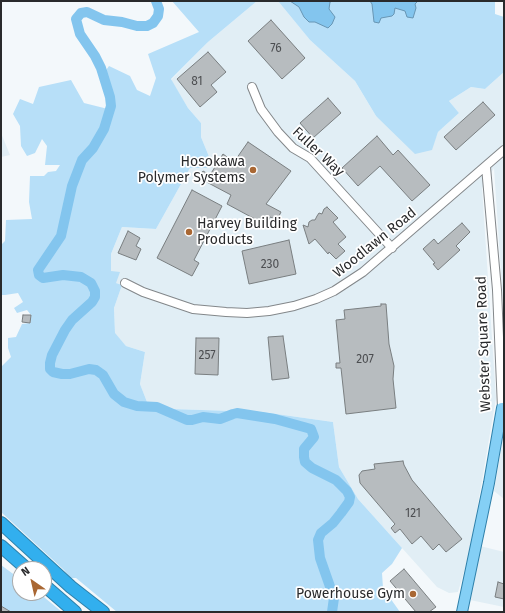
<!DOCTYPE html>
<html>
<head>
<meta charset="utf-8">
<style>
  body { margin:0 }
  #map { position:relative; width:505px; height:613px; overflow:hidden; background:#f3f8fb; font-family:"Fira Sans",sans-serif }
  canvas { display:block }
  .frame { position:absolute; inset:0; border:2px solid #292a2c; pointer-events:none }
  .north { position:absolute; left:12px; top:561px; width:40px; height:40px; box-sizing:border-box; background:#fff; border:1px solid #a9aaab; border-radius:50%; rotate:326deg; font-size:11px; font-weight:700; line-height:16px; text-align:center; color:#292a2c }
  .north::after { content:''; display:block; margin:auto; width:14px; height:18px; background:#a96733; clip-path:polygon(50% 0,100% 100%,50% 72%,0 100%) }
</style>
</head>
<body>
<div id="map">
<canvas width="505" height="613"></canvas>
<div class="frame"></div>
<div class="north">N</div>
</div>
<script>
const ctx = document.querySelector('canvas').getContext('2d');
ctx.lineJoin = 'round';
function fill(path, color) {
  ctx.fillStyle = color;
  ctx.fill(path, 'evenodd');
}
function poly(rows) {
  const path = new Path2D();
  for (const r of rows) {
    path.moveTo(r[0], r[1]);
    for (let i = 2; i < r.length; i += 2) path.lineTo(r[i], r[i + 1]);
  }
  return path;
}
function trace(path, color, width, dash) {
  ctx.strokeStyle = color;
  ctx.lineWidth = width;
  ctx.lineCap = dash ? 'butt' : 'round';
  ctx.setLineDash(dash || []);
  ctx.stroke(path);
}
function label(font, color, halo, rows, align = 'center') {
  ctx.font = font + ' "Fira Sans",sans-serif';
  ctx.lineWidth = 3.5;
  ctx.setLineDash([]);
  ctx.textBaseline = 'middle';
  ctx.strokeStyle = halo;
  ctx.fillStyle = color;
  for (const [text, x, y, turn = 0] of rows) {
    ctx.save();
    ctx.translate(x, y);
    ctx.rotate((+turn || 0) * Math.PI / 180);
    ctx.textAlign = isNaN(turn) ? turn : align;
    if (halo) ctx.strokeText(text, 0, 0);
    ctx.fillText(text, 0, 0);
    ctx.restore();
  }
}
fill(poly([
  [257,1,278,1,310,40,355,81,376,116,431,150,438,132,459,113,449,101,471,87,485,89,504,72,504,318,494,168,482,188,496,398,470,551,458,592,449,593,437,587,358,499,339,467,333,422,262,412,171,409,147,402,140,384,145,352,126,346,115,334,114,308,122,285,116,283,111,271,111,254,122,227,156,229,190,168,210,159,201,137,201,123,188,108,171,80,208,42],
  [1,133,10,155,1,157],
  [504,431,504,499,494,491],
  [480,546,504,552,504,607,470,600]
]), '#e1eef5');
fill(poly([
  [172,1,257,1,208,42,171,79,188,108,201,123,201,137,210,159,207,168,190,168,156,229,122,227,111,254,111,271,120,272,116,283,122,285,114,308,115,333,126,346,145,352,140,384,147,402,171,409,262,412,333,422,339,467,358,499,402,548,392,564,382,573,383,588,400,612,117,612,76,578,70,578,64,570,1,512,1,367,11,357,8,348,8,338,16,337,22,324,30,323,31,315,27,310,17,313,14,308,23,302,18,293,5,295,1,295,1,245,5,241,6,220,32,219,29,202,30,176,44,176,48,172,56,171,60,165,45,165,47,146,42,139,35,153,27,156,21,146,20,126,13,114,20,99,33,104,39,87,71,80,84,103,112,110,104,73,109,66,130,76,137,90,150,96,156,78,148,54,199,32],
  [278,1,495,1,495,14,504,17,504,72,485,89,471,87,449,101,459,113,438,132,432,150,415,154,376,116,355,81,310,40],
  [1,565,20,579,20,593,39,593,62,612,11,612,1,606]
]), '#b7dff8');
const water = poly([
  [290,1,332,1,330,2,329,9,335,17,332,24,328,28,315,22,309,22,304,17,299,7,290,1],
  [370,1,418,1,415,4,416,8,413,18,407,17,405,11,395,8,394,14,392,16,381,18,379,23,374,22,372,4,370,1]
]);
fill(water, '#83c5ee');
trace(water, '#6896b4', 1);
trace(poly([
  [156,1,159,9,158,16,153,23,147,26,137,26,122,22,104,20,87,12,81,13,76,19,80,34,95,56,101,68,110,97,111,106,104,129,93,148,82,160,72,186,61,236,38,270,39,275,43,278,63,275,81,277,91,283,95,291,95,297,92,302,72,320,65,330,52,355,50,363,50,369,53,372,62,374,70,374,89,369,96,370,103,375,114,394,124,402,137,406,157,407,187,420,192,420,203,417,220,419,233,414,237,413,275,419,311,429,314,437,304,449,304,457,305,462,312,468,336,480,347,491,350,497,349,502,341,513,333,523,321,533,318,540,320,558,334,598,332,612]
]), '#83c5ee', 10);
const building = poly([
  [271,20,305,58,282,79,248,41,271,20],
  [208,52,226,72,211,85,217,92,200,107,177,79,208,52],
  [328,98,341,113,313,138,300,123,328,98],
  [483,102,495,115,456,150,444,137,483,102],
  [377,136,393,155,398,150,430,185,412,201,380,166,358,186,342,168,377,136],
  [248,142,291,171,266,204,281,212,277,220,270,217,266,225,227,204,231,195,199,178,203,171,210,175,223,154,234,162,248,142],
  [192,190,222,206,194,260,199,263,192,276,157,258,192,190],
  [327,207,338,218,333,222,346,237,338,244,345,251,336,259,329,252,328,254,315,239,309,244,303,225,308,227,309,222,312,220,315,220,317,216,319,213,322,214,324,209,327,207],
  [462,223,470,232,456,246,460,250,438,270,433,264,435,263,423,249,434,239,438,244,462,223],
  [128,231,140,238,136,246,141,249,136,260,118,253,128,231],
  [289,240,296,274,249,284,242,251,289,240],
  [381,304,386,304,389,344,394,366,393,379,396,408,346,414,341,368,336,368,336,363,340,363,336,320,345,319,344,310,381,306,381,304],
  [23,315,31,315,30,323,22,322,23,315],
  [283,336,289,378,272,380,268,337,283,336],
  [196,338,219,338,218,375,195,374,196,338],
  [403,461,404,465,412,480,462,539,446,552,439,544,433,550,421,536,412,544,400,529,395,533,391,528,395,524,360,483,359,475,362,471,375,469,374,464,403,461],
  [404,569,436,607,429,612,416,612,390,581,404,569],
  [498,582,504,584,504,599,495,597,498,582],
  [1,606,11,612,1,612,1,606]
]);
fill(building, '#b7bcbf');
trace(building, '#7a7f81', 1);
const minor = poly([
  [252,87,261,109,278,132,293,148,310,158,392,248],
  [486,167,497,290,502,408],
  [125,283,143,292,193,309,226,312,247,313,269,311,294,306,316,299,334,291,363,272,504,150]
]);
const major = poly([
  [462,612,489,483,502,408,504,408]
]);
const highway = poly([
  [1,523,71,587,103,612],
  [1,546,27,569],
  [44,585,75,612]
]);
trace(minor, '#83878a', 10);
trace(major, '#2f80aa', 12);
trace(highway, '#2f80aa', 14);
trace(minor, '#fff', 8);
trace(major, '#84cff5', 10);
trace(highway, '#32afee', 12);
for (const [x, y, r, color] of [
  [253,170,4,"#a96733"],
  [189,232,4,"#a96733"],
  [413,594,4,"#a96733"]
]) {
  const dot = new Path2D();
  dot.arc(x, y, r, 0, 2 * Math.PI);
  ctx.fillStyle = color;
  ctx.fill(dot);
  trace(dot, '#fff', 1.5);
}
label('12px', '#4c4e51', null, [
  ["76",276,49],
  ["81",197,82],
  ["230",270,265],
  ["257",207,356],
  ["207",365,360],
  ["121",413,514]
]);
label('14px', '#292a2c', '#fff', [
  ["Fuller Way",318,152,43],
  ["Woodlawn Road",375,243,-39],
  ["Webster Square Road",484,344,-92]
]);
label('14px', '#292a2c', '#fff', [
  ["Hosokawa",245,162],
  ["Polymer Systems",245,178],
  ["Harvey Building",197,224,"left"],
  ["Products",197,240,"left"],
  ["Powerhouse Gym",405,594]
], 'right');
</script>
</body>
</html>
